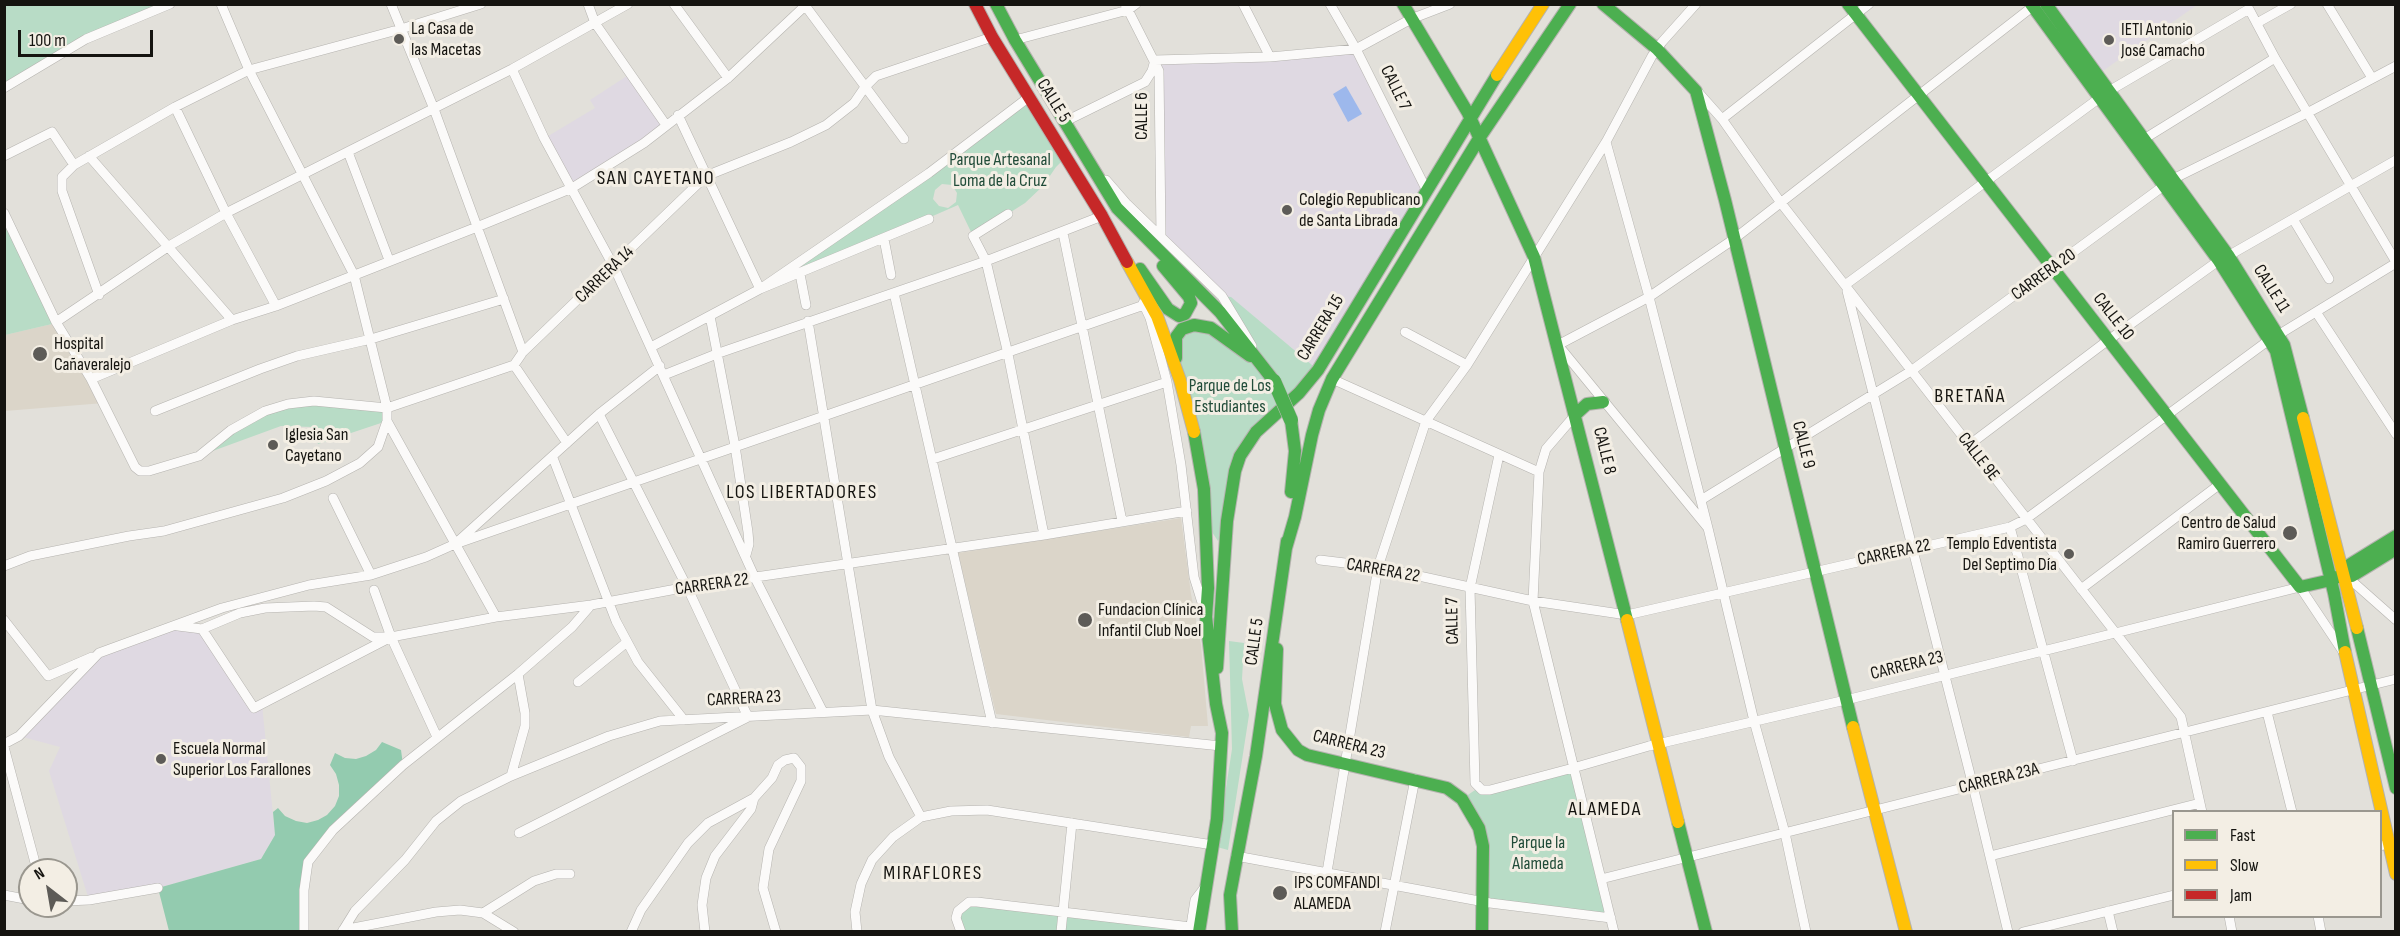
<!DOCTYPE html>
<html>
<head>
<meta charset="utf-8">
<style>
  body { margin:0 }
  #map { position:relative; width:2400px; height:936px; overflow:hidden; background:#e2e0da; font-family:"Sofia Sans Condensed",sans-serif }
  canvas { display:block }
  .frame { position:absolute; inset:0; border:6px solid #151410; pointer-events:none }
  .legend { position:absolute; left:2172px; top:810px; width:210px; height:108px; box-sizing:border-box; background:#f3eee4; border:2px solid #9a978f; margin:0; padding:8px 10px; list-style:none; font-size:18px; color:#151410 }
  .legend li { display:flex; align-items:center; gap:12px; height:30px }
  .legend b { width:30px; border:2px solid #9a978f }
  .north { position:absolute; left:18px; top:858px; width:60px; height:60px; box-sizing:border-box; background:#f3eee4; border:2px solid #9a978f; border-radius:50%; rotate:329deg; font-size:16px; font-weight:700; line-height:24px; text-align:center; color:#151410 }
  .north::after { content:''; display:block; margin:auto; width:21px; height:27px; background:#5d5b57; clip-path:polygon(50% 0,100% 100%,50% 72%,0 100%) }
  .scale { position:absolute; left:18px; top:30px; width:135px; height:27px; box-sizing:border-box; border:3px solid #151410; border-top:0; padding-left:8px; font-size:18px; line-height:21px; white-space:nowrap; color:#151410; -webkit-text-stroke:4px #f3eee4; paint-order:stroke }
</style>
</head>
<body>
<div id="map">
<canvas width="2400" height="936"></canvas>
<div class="frame"></div>
<ul class="legend">
<li><b style="height:8px;background:#4caf50"></b>Fast</li>
<li><b style="height:8px;background:#ffc107"></b>Slow</li>
<li><b style="height:8px;background:#c62828"></b>Jam</li>
</ul>
<div class="north">N</div>
<div class="scale">100 m</div>
</div>
<script>
const ctx = document.querySelector('canvas').getContext('2d');
ctx.lineJoin = 'round';
function fill(path, color) {
  ctx.fillStyle = color;
  ctx.fill(path, 'evenodd');
}
function poly(rows) {
  const path = new Path2D();
  for (const r of rows) {
    path.moveTo(r[0], r[1]);
    for (let i = 2; i < r.length; i += 2) path.lineTo(r[i], r[i + 1]);
  }
  return path;
}
function trace(path, color, width, dash) {
  ctx.strokeStyle = color;
  ctx.lineWidth = width;
  ctx.lineCap = dash ? 'butt' : 'round';
  ctx.setLineDash(dash || []);
  ctx.stroke(path);
}
function label(font, color, halo, rows, align = 'center') {
  ctx.font = font + ' "Sofia Sans Condensed",sans-serif';
  ctx.lineWidth = 6;
  ctx.setLineDash([]);
  ctx.textBaseline = 'middle';
  ctx.strokeStyle = halo;
  ctx.fillStyle = color;
  for (const [text, x, y, turn = 0] of rows) {
    ctx.save();
    ctx.translate(x, y);
    ctx.rotate((+turn || 0) * Math.PI / 180);
    ctx.textAlign = isNaN(turn) ? turn : align;
    if (halo) ctx.strokeText(text, 0, 0);
    ctx.fillText(text, 0, 0);
    ctx.restore();
  }
}
fill(poly([
  [52,324,104,403,5,411,4,335],
  [1181,518,1191,594,1201,645,1208,726,1191,726,1189,737,996,714,958,553]
]), '#dbd5c9');
fill(poly([
  [2046,5,2197,5,2097,75],
  [1356,49,1426,189,1318,370,1231,298,1222,296,1161,236,1155,60],
  [630,74,666,125,572,188,545,138,595,108,590,100],
  [173,626,202,629,252,707,262,704,275,835,261,859,158,888,89,900,49,771,60,747,19,736,99,653]
]), '#dfd9e2');
fill(poly([
  [4,5,170,5,86,39,5,88],
  [1029,97,1067,156,1056,167,1043,186,1025,203,973,236,958,205,800,274,792,266],
  [942,184,952,185,957,193,956,202,948,208,939,206,933,199,935,190],
  [4,213,52,324,5,335,4,335],
  [1222,296,1231,297,1318,370,1247,444,1227,521,1218,541,1206,523,1176,337,1194,325,1260,363],
  [288,404,387,408,387,421,318,444,313,427,281,426,199,456,231,430],
  [1229,641,1244,643,1242,679,1249,715,1228,850,1217,847,1232,749],
  [1573,768,1611,918,1482,901,1483,846,1462,799,1478,788],
  [963,905,1063,913,1190,932,961,932,958,911]
]), '#b8dcc6');
fill(poly([
  [382,742,401,750,403,765,361,802,308,862,304,931,169,931,158,888,261,859,275,835,273,812,278,808,285,816,296,821,307,823,318,820,327,815,335,806,339,796,339,785,336,774,330,765,335,753,345,758,356,759,366,756,376,750]
]), '#93cbaf');
fill(poly([
  [1346,86,1362,114,1348,122,1333,94]
]), '#9db8ec');
const street = poly([
  [221,4,249,70,354,275,387,408,387,421,496,617],
  [391,4,434,109,523,352],
  [588,4,595,23,666,125],
  [674,4,728,78],
  [804,4,904,139],
  [1125,4,1159,71,1161,236],
  [1243,4,1270,57],
  [1330,4,1356,49,1426,189],
  [2327,4,2372,78],
  [2257,23,2291,4],
  [1015,40,1128,10,1136,4],
  [1155,60,1270,57,1356,49,1411,19,1450,4],
  [512,69,544,138,614,267,755,578,823,712],
  [4,88,86,39,170,4],
  [1698,92,1722,119,1781,203,2181,717,2202,812],
  [175,107,226,213,276,306],
  [678,115,760,289],
  [1722,119,1869,4],
  [1066,121,1145,82,1152,71,1155,60],
  [2144,139,2275,58],
  [1606,142,1649,297,1708,528,1754,721,1785,833,1806,932],
  [348,152,389,260],
  [4,156,52,132,74,165],
  [89,156,232,320],
  [1106,180,1126,203,1222,296,1252,346],
  [4,213,56,322,91,379,135,467,140,471,149,471,199,456,231,430,265,411,288,404,314,401,387,408,514,365,523,352,706,176,791,142,826,125,854,103,865,87,876,76,992,37],
  [1008,214,973,236,986,261,1008,354,1044,535],
  [2293,219,2329,279],
  [1063,233,1122,521],
  [884,239,891,275],
  [800,274,806,305],
  [1845,285,2109,91,2249,9,2275,58,2396,262],
  [760,289,929,173,1029,97],
  [1847,291,1973,786,2008,932],
  [894,293,992,723],
  [99,295,62,191,62,177,74,165,175,107,249,70,401,29,481,4],
  [1143,303,1150,318,1167,382,1181,465,1194,577,1204,609],
  [2316,312,2396,434],
  [710,316,735,446,748,532,749,544,746,555],
  [808,321,872,710,889,757,921,817],
  [56,322,169,246,226,213,512,69,628,4],
  [1405,332,1467,365],
  [651,347,760,289,929,219],
  [514,365,567,443],
  [664,375,719,353,986,261,1102,216,1103,221],
  [91,379,232,320,276,306,477,227,572,188,644,143,728,78,807,4],
  [1332,379,1539,472],
  [155,411,260,369,297,356,371,339,504,299],
  [1576,414,1546,449,1539,472,1533,601,1614,932],
  [1969,445,2103,344,2214,264,2396,160],
  [1499,455,1470,588,1475,783,1482,790,1490,790,1573,768,1649,746,1854,698,2300,587,2344,653],
  [553,458,616,621,638,662,684,720],
  [933,459,1167,382],
  [333,498,371,575],
  [1701,500,1911,371,2173,179,2309,112,2396,66],
  [2010,527,2073,761],
  [1708,528,1558,345,1649,297,1734,239,2036,4],
  [461,542,1144,305],
  [1320,560,1378,567,1533,601,1627,615,2010,527,2026,519,2265,343,2396,263],
  [4,566,30,556,129,536,164,531,283,498,326,481,360,463,378,447,387,421],
  [2344,574,2396,620],
  [2081,589,2220,484],
  [374,590,391,637,437,737],
  [4,620,48,676,92,657],
  [178,626,202,629,240,613,265,608,314,606,326,607,373,637,388,637],
  [202,629,254,708,391,637,496,617,591,605,687,587,1044,535,1187,511],
  [578,682,627,642],
  [2267,712,2292,812],
  [4,744,19,736,99,653,222,608,309,585,371,575,426,557,455,544,599,414,660,366],
  [4,747,37,870],
  [511,776,525,726,525,713,518,674],
  [519,833,748,717,687,587,599,414],
  [2380,846,2396,842],
  [1236,856,1490,903,1611,918],
  [1990,856,2200,803],
  [1327,872,1378,567,1426,421,1467,365,1606,142,1652,56,1662,42,1696,4],
  [1601,879,2396,679],
  [4,895,30,900],
  [66,901,89,900,158,888],
  [2108,911,2113,932],
  [483,913,534,881,556,874,570,874],
  [2229,916,2232,932],
  [2318,916,2321,932],
  [343,930,436,912,460,910,483,913,514,932],
  [304,932,304,890,308,862,333,830,403,765,518,674,572,627,591,605],
  [342,932,355,911,405,860,436,821,461,801,511,776,609,736,660,721,872,710,1221,746],
  [631,932,641,910,688,843,708,823,754,798,772,778,778,765,785,760,794,758,801,767,801,781,769,849,763,888,776,932],
  [705,932,702,905,706,878,715,856,751,809,754,798],
  [857,932,855,912,861,884,872,860,893,837,921,817,951,811,987,810,1213,845],
  [961,932,956,918,958,911,969,902,977,902,1191,927],
  [1061,932,1072,823],
  [1190,932,1195,900,1205,887],
  [1385,932,1415,779],
  [2023,932,2174,895]
]);
const fast = poly([
  [996,4,1015,40,1117,208,1220,312,1274,381],
  [1403,4,1468,113,1534,257,1627,620],
  [1603,4,1657,49,1696,91,1725,200,1853,727],
  [1848,4,2300,587,2331,580,2344,574,2349,565,2396,536],
  [2031,4,2219,261,2276,351,2334,593,2345,652],
  [2046,4,2228,255,2284,345,2303,418],
  [1140,269,1168,309,1179,316,1185,314,1191,303,1189,297,1163,266],
  [1176,358,1176,337,1182,329,1194,325,1211,328,1250,356],
  [1576,414,1587,404,1603,402],
  [1291,420,1295,451,1291,492],
  [1194,432,1204,489,1208,588,1206,617,1216,704,1222,733,1217,819,1199,932],
  [1286,548,1295,517,1312,435,1319,410,1332,379,1480,137,1570,4],
  [2344,574,2352,576,2396,549],
  [2357,628,2396,788],
  [1277,649,1275,704,1282,730,1298,750,1307,755,1447,788,1462,799,1479,828,1483,846,1482,932],
  [1217,668,1227,521,1235,471,1240,456,1256,432,1299,393,1318,370,1497,75],
  [1678,822,1706,932],
  [1232,932,1230,895,1256,756,1287,541]
]);
const slow = poly([
  [1497,75,1543,4],
  [1127,262,1157,316,1180,380,1194,432],
  [2303,418,2357,628],
  [1627,620,1678,822],
  [2345,652,2396,874],
  [1853,727,1906,932]
]);
const jam = poly([
  [975,4,992,37,1102,216,1127,262]
]);
trace(street, '#b5b3af', 10);
trace(fast, '#b5b3af', 14);
trace(slow, '#b5b3af', 14);
trace(jam, '#b5b3af', 14);
trace(street, '#fbfaf9', 9);
trace(fast, '#4caf50', 12);
trace(slow, '#ffc107', 12);
trace(jam, '#c62828', 12);
const fastBridge = poly([
  [1274,381,1291,420]
]);
trace(fastBridge, '#bdbcb9', 15, []);
trace(fastBridge, '#4caf50', 14);
for (const [x, y, r, color] of [
  [399,39,6,"#5d5b57"],
  [2109,40,6,"#5d5b57"],
  [1287,210,6,"#5d5b57"],
  [40,354,8,"#5d5b57"],
  [273,445,6,"#5d5b57"],
  [2290,533,8,"#5d5b57"],
  [2069,554,6,"#5d5b57"],
  [1085,620,8,"#5d5b57"],
  [161,759,6,"#5d5b57"],
  [1280,893,8,"#5d5b57"]
]) {
  const dot = new Path2D();
  dot.arc(x, y, r, 0, 2 * Math.PI);
  ctx.fillStyle = color;
  ctx.fill(dot);
  trace(dot, '#f3eee4', 2);
}
label('18px', '#151410', '#f3eee4', [
  ["La Casa de",411,29],
  ["las Macetas",411,50],
  ["IETI Antonio",2121,30],
  ["José Camacho",2121,51],
  ["Colegio Republicano",1299,200],
  ["de Santa Librada",1299,221],
  ["Hospital",54,344],
  ["Cañaveralejo",54,365],
  ["Iglesia San",285,435],
  ["Cayetano",285,456],
  ["Centro de Salud",2276,523,"right"],
  ["Ramiro Guerrero",2276,544,"right"],
  ["Templo Edventista",2057,544,"right"],
  ["Del Septimo Día",2057,565,"right"],
  ["Fundacion Clínica",1098,610],
  ["Infantil Club Noel",1098,631],
  ["Escuela Normal",173,749],
  ["Superior Los Farallones",173,770],
  ["IPS COMFANDI",1294,883],
  ["ALAMEDA",1294,904]
], 'left');
label('18px', '#151410', '#f3eee4', [
  ["CALLE 7",1395,88,64],
  ["CALLE 5",1053,101,58],
  ["CALLE 6",1142,116,-90],
  ["CARRERA 14",605,275,-44],
  ["CARRERA 20",2044,275,-36],
  ["CALLE 11",2271,289,58],
  ["CALLE 10",2113,317,52],
  ["CARRERA 15",1321,328,-59],
  ["CALLE 9",1803,445,76],
  ["CALLE 8",1604,451,76],
  ["CALLE 9E",1978,457,52],
  ["CARRERA 22",1894,553,-12],
  ["CARRERA 22",1383,571,10],
  ["CARRERA 22",712,585,-8],
  ["CALLE 7",1453,621,-91],
  ["CALLE 5",1255,642,-82],
  ["CARRERA 23",1907,666,-14],
  ["CARRERA 23",744,699,-3],
  ["CARRERA 23",1349,745,14],
  ["CARRERA 23A",1999,779,-14]
]);
label('18px', '#214c39', '#f3eee4', [
  ["Parque Artesanal",1000,160],
  ["Loma de la Cruz",1000,181],
  ["Parque de Los",1230,386],
  ["Estudiantes",1230,407],
  ["Parque la",1538,843],
  ["Alameda",1538,864]
]);
ctx.letterSpacing = '1.5px';
label('20px', '#151410', '#f3eee4', [
  ["SAN CAYETANO",656,179],
  ["BRETAÑA",1970,397],
  ["LOS LIBERTADORES",802,493],
  ["ALAMEDA",1605,810],
  ["MIRAFLORES",933,874]
]);
ctx.letterSpacing = '0px';
</script>
</body>
</html>
